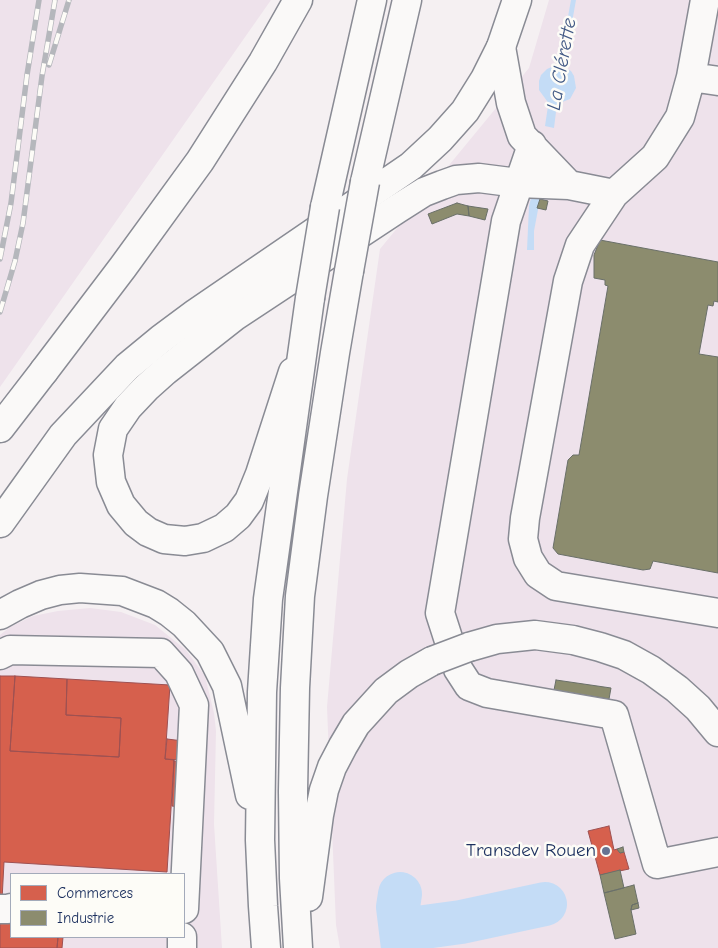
<!DOCTYPE html>
<html>
<head>
<meta charset="utf-8">
<style>
  body { margin:0 }
  #map { position:relative; width:718px; height:948px; overflow:hidden; background:#f5f0f2; font-family:"Comic Neue",sans-serif }
  canvas { display:block }
  .legend { position:absolute; left:10px; top:873px; width:175px; height:65px; box-sizing:border-box; background:#fdfcf7; border:1px solid #a3aaba; margin:0; padding:6px 9px; list-style:none; font-size:15px; color:#1b2f5e }
  .legend li { display:flex; align-items:center; gap:10px; height:25px }
  .legend b { width:25px; border:1px solid #a3aaba }
</style>
</head>
<body>
<div id="map">
<canvas width="718" height="948"></canvas>
<ul class="legend">
<li><b style="height:14px;background:#d6604d"></b>Commerces</li>
<li><b style="height:14px;background:#8c8c6e"></b>Industrie</li>
</ul>
</div>
<script>
const ctx = document.querySelector('canvas').getContext('2d');
ctx.lineJoin = 'round';
function fill(path, color) {
  ctx.fillStyle = color;
  ctx.fill(path, 'evenodd');
}
function poly(rows) {
  const path = new Path2D();
  for (const r of rows) {
    path.moveTo(r[0], r[1]);
    for (let i = 2; i < r.length; i += 2) path.lineTo(r[i], r[i + 1]);
  }
  return path;
}
function trace(path, color, width, dash) {
  ctx.strokeStyle = color;
  ctx.lineWidth = width;
  ctx.lineCap = dash ? 'butt' : 'round';
  ctx.setLineDash(dash || []);
  ctx.stroke(path);
}
function label(font, color, halo, rows, align = 'center') {
  ctx.font = font + ' "Comic Neue",sans-serif';
  ctx.lineWidth = 5;
  ctx.setLineDash([]);
  ctx.textBaseline = 'middle';
  ctx.strokeStyle = halo;
  ctx.fillStyle = color;
  for (const [text, x, y, turn = 0] of rows) {
    ctx.save();
    ctx.translate(x, y);
    ctx.rotate((+turn || 0) * Math.PI / 180);
    ctx.textAlign = isNaN(turn) ? turn : align;
    if (halo) ctx.strokeText(text, 0, 0);
    ctx.fillText(text, 0, 0);
    ctx.restore();
  }
}
fill(poly([
  [0,0,271,0,0,387],
  [549,0,718,0,718,948,340,948,336,925,327,707,347,479,380,249,529,68],
  [90,608,121,612,155,625,186,650,205,676,214,713,216,731,214,824,222,948,0,948,0,635,10,627,33,616,58,611],
  [11,874,184,874,184,937,11,937]
]), '#eee2eb');
fill(poly([
  [571,0,576,0,564,67,571,71,574,76,576,88,570,99,557,104,554,128,545,126,548,106,547,101,539,90,539,81,541,75,547,69,554,66,559,66],
  [531,198,540,199,534,231,534,250,527,250,529,206]
]), '#c4dcf6');
const shops = poly([
  [0,676,15,676,10,751,119,757,121,718,66,715,67,679,170,685,165,759,174,760,174,761,167,872,4,862,2,900,0,900,0,676],
  [15,676,67,679,66,715,121,718,119,757,10,751,15,676],
  [167,739,183,741,182,760,165,759,167,739],
  [174,761,180,762,178,807,172,806,174,761],
  [609,826,614,850,617,849,620,853,624,852,629,869,600,875,588,831,609,826],
  [0,921,11,922,11,937,58,937,57,948,0,948,0,921],
  [58,937,63,937,62,948,57,948,58,937]
]);
fill(shops, '#d6604d');
trace(shops, '#9e5152', 1);
const industry = poly([
  [540,199,548,201,546,210,537,208,540,199],
  [457,203,468,206,469,216,457,214,432,224,428,214,457,203],
  [468,206,488,209,485,220,469,216,468,206],
  [600,240,718,262,718,302,714,301,713,306,708,305,699,354,718,357,718,573,653,561,650,569,643,570,558,554,553,548,568,460,573,455,579,455,608,286,605,285,605,280,594,278,594,255,600,240],
  [556,680,611,688,609,699,554,690,556,680],
  [623,847,624,852,620,853,617,849,623,847],
  [620,870,624,888,604,893,600,875,620,870],
  [634,885,638,903,632,905,631,910,636,934,615,939,604,893,634,885],
  [638,903,639,908,631,910,632,905,638,903]
]);
fill(industry, '#8c8c6e');
trace(industry, '#6a7069', 1);
trace(poly([
  [400,894,398,907,403,948],
  [402,930,461,922,545,904]
]), '#c4dcf6', 44);
const minor = poly([
  [705,0,691,77,680,117,655,157,614,194,580,245,568,281,525,518,523,539,528,558,538,574,556,586,718,613],
  [501,47,511,103,522,136,569,185],
  [691,77,718,81],
  [532,145,506,221,440,613,458,669,469,686,487,693,614,715,657,864,718,852],
  [293,372,260,474,249,501,238,516,224,528,203,538,185,541,164,539,148,532,136,523,121,505,111,482,108,455,113,429,128,407,146,388,165,371,235,316,397,209,424,192,442,185,456,180,479,178,518,183,569,185,614,194],
  [0,655,10,650,161,653,179,673,194,705,184,909],
  [0,909,8,909,11,908],
  [182,948,182,937]
]);
const major = poly([
  [0,428,44,371]
]);
const highway = poly([
  [365,182,407,0],
  [325,207,372,0],
  [44,371,123,267,200,161,263,62,298,0],
  [0,523,63,435,127,367,161,339,196,313,411,166,440,139,465,111,485,79,501,47,517,0],
  [0,615,20,604,41,595,60,590,80,588,122,591,156,604,169,612,184,624,210,652,227,686,250,795],
  [469,647,497,639,535,635,573,640,600,647,624,655,651,670,677,689,698,708,718,732],
  [308,897,319,815,324,790,332,767,343,746,356,724,386,691,409,674,432,661],
  [266,948,263,906,260,840,262,692,268,599,310,298],
  [298,948,294,878,293,791,295,688,300,596,313,496,335,353,349,271]
]);
trace(minor, '#898b94', 31);
trace(major, '#898b94', 31);
trace(highway, '#898b94', 31);
trace(minor, '#faf9f8', 28);
trace(major, '#faf9f8', 28);
trace(highway, '#faf9f8', 28);
const rail = poly([
  [49,65,69,0],
  [0,259,11,203,27,75,39,0],
  [0,312,15,261,23,223,42,76,55,0]
]);
trace(rail, '#b5b7bc', 5.5);
trace(rail, '#fdfcf7', 4, [11]);
const highwayBridge = poly([
  [349,271,365,182],
  [310,298,325,207],
  [432,661,469,647]
]);
trace(highwayBridge, '#898b94', 31, []);
trace(highwayBridge, '#faf9f8', 28);
for (const [x, y, r, color] of [
  [606,851,5,"#677392"]
]) {
  const dot = new Path2D();
  dot.arc(x, y, r, 0, 2 * Math.PI);
  ctx.fillStyle = color;
  ctx.fill(dot);
  trace(dot, '#fdfcf7', 2);
}
label('19px', '#1b2f5e', '#fdfcf7', [
  ["Transdev Rouen",596,851]
], 'right');
label('italic 20px', '#405884', '#fdfcf7', [
  ["La Clérette",562,64,-80]
]);
</script>
</body>
</html>
